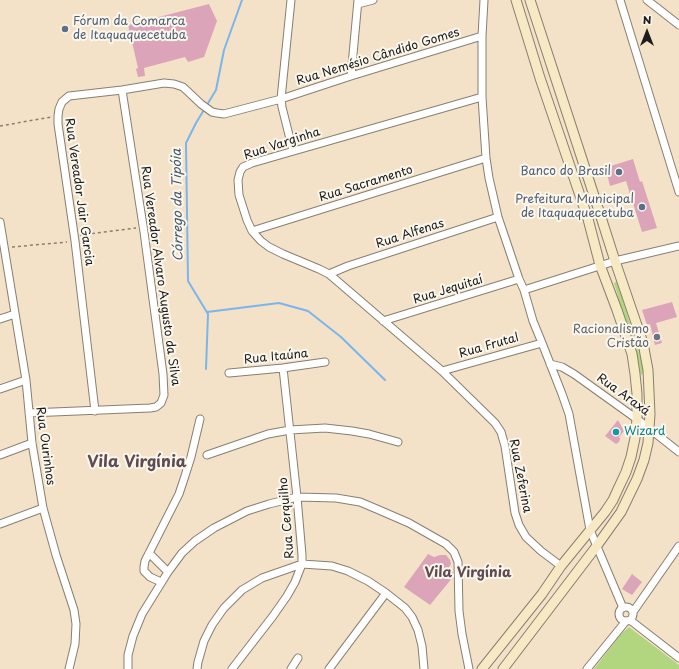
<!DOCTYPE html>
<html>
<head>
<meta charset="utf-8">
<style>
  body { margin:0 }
  #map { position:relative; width:679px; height:669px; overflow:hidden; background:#f4e2c8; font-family:"Playpen Sans",sans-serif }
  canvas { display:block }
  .north { position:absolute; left:627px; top:12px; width:40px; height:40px; -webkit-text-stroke:3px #fbf7ec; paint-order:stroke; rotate:0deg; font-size:11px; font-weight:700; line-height:16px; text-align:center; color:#1c1c1c }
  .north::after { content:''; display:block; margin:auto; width:14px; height:18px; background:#1c1c1c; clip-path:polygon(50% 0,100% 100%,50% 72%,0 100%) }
</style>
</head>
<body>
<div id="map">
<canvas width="679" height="669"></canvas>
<div class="north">N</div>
</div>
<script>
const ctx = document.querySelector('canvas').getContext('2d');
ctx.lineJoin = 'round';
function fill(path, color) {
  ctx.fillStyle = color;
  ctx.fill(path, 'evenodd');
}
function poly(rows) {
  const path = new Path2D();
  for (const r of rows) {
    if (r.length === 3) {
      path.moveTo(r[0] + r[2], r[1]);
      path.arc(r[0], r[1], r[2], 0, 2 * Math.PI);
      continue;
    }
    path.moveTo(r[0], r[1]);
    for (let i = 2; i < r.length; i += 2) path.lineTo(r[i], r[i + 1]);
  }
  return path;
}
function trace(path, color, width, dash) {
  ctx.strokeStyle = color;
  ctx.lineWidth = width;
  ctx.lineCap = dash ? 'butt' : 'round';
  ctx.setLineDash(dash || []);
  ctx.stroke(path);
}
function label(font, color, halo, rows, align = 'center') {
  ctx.font = font + ' "Playpen Sans",sans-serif';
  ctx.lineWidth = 4;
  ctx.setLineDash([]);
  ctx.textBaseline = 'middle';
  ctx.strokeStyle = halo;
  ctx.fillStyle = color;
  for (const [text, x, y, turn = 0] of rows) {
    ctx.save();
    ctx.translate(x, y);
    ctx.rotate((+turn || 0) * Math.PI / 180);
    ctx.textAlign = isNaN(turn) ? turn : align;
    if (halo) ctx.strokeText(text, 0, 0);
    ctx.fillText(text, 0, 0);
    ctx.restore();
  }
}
fill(poly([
  [617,281,645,372,641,375,614,283],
  [629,627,679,665,679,669,594,669,621,634]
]), '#b2d67f');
trace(poly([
  [207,312,279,303,308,311,341,337,385,380],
  [206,369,208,314,188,281,186,143,196,123,216,90,224,50,242,0]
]), '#7ab5ec', 2);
fill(poly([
  [209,4,217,21,204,57,188,62,185,57,144,68,145,76,138,77,136,69,138,68,128,25],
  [633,159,640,182,642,181,657,228,642,232,626,181,610,186,607,174,603,176,601,169],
  [672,302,677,317,656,323,662,343,655,345,650,324,647,325,642,310],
  [618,420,624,431,619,437,620,439,619,442,616,444,605,436],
  [428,554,434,557,440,555,446,555,450,560,451,564,448,569,453,572,453,577,430,605,404,587],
  [632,574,642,582,632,595,622,589]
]), '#dca4b8');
const minor = poly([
  [291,0,281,99,282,107,293,151],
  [484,0,482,36,482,97,486,158,489,178,498,217,519,279,524,290,533,321,542,343,562,394,569,414,590,530,623,608],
  [620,0,679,192],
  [647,0,679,25],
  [358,4,373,0],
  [351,76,358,0],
  [482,97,252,163,243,167,240,172,238,180,239,195,247,220,252,231,261,241,269,247,283,254,319,269,329,274,442,371,495,423,501,432,505,446,515,513,519,525,526,537,541,551,561,566],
  [0,222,26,380,32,443,43,508,56,555,74,610,76,624,75,644,69,669],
  [252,231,486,158],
  [329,274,348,266,498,217],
  [524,290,615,261,679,246],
  [0,319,15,314],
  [383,321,519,279],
  [550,364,562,367,574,374,641,422,679,452],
  [442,371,542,343],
  [229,373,283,368,325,362],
  [0,389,26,380],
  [95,411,75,241,58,124,58,116,59,109,62,102,69,96,122,90,164,83,174,84,183,87,201,104,212,112,217,113,224,114,281,99,351,76,482,36],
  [29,413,150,408,156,407,161,403,164,395,163,374,144,232,122,90],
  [0,455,32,443],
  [207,455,268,434,290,430,325,428,352,431,369,434,398,442],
  [0,524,43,508],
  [149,553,168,572],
  [161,582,150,577,144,571,144,567,145,561,179,494,184,479,191,457,200,419],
  [626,614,7],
  [633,612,679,546],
  [630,620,679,658],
  [128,669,128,655,133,636,142,614,168,572,182,553,195,541,214,528,247,511,269,504,297,497,336,498,360,502,379,510,409,523,446,544,454,552,458,562,459,611,462,634,469,669],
  [197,669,198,662,204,641,212,625,224,608,242,590,262,578,302,564,332,566,348,571,368,581,386,593,405,608,412,617,418,630,422,646,424,669],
  [232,669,273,616,287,596,295,582,302,564,302,555,297,497,283,368],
  [291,669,298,658],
  [329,669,386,593],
  [587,669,626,621]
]);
const secondary = poly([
  [482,669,542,594,561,566,605,512,613,500,618,489,626,472,631,457,635,438,637,419,637,394,635,374,632,354,617,310,600,265,588,219,540,78,516,0],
  [503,669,596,547,621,512,637,479,644,460,648,443,650,414,648,370,643,343,615,261,600,214,530,0]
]);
trace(minor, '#887f72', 9);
trace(secondary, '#887f72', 11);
trace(poly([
  [0,126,51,117],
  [80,235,136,228],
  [12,247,67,242]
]), '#887f72', 1.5, [3, 3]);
trace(minor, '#fff', 7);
trace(secondary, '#f6e9c3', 9);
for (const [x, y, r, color] of [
  [65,29,4,"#5c6f8a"],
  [619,172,4,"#5c6f8a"],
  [642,207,4,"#5c6f8a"],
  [657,337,4,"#6b7280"],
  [616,432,4,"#0f9aa8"]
]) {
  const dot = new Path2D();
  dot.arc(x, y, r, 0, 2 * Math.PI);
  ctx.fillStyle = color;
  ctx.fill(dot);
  trace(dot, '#fbf7ec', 1.5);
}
label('12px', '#4e5e75', '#fbf7ec', [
  ["Fórum da Comarca",73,22,"left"],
  ["de Itaquaquecetuba",73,36,"left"],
  ["Banco do Brasil",611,172],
  ["Prefeitura Municipal",634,200],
  ["de Itaquaquecetuba",634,214]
], 'right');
label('12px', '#1c1c1c', '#fbf7ec', [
  ["Rua Nemésio Cândido Gomes",378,57,-17],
  ["Rua Varginha",282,144,-18],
  ["Rua Sacramento",366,184,-17],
  ["Rua Vereador Jair Garcia",79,192,82],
  ["Rua Alfenas",410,234,-18],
  ["Rua Vereador Alvaro Augusto da Silva",160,276,82],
  ["Rua Jequitaí",448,290,-17],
  ["Rua Frutal",489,346,-16],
  ["Rua Itaúna",276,357,-6],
  ["Rua Araxá",623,395,36],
  ["Rua Ourinhos",45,446,82],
  ["Rua Zeferina",520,476,79],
  ["Rua Cerquilho",287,518,-95]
]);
label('12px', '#5b616d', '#fbf7ec', [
  ["Racionalismo",649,330],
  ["Cristão",649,344]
], 'right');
label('12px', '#0d838f', '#fbf7ec', [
  ["Wizard",624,432]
], 'left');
label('italic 13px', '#42596f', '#fbf7ec', [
  ["Córrego da Tipóia",178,205,-91]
]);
label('bold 14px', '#5f4c53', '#fbf7ec', [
  ["Vila Virgínia",468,573]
]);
label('bold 16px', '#5f4c53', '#fbf7ec', [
  ["Vila Virgínia",137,463]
]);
</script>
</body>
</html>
